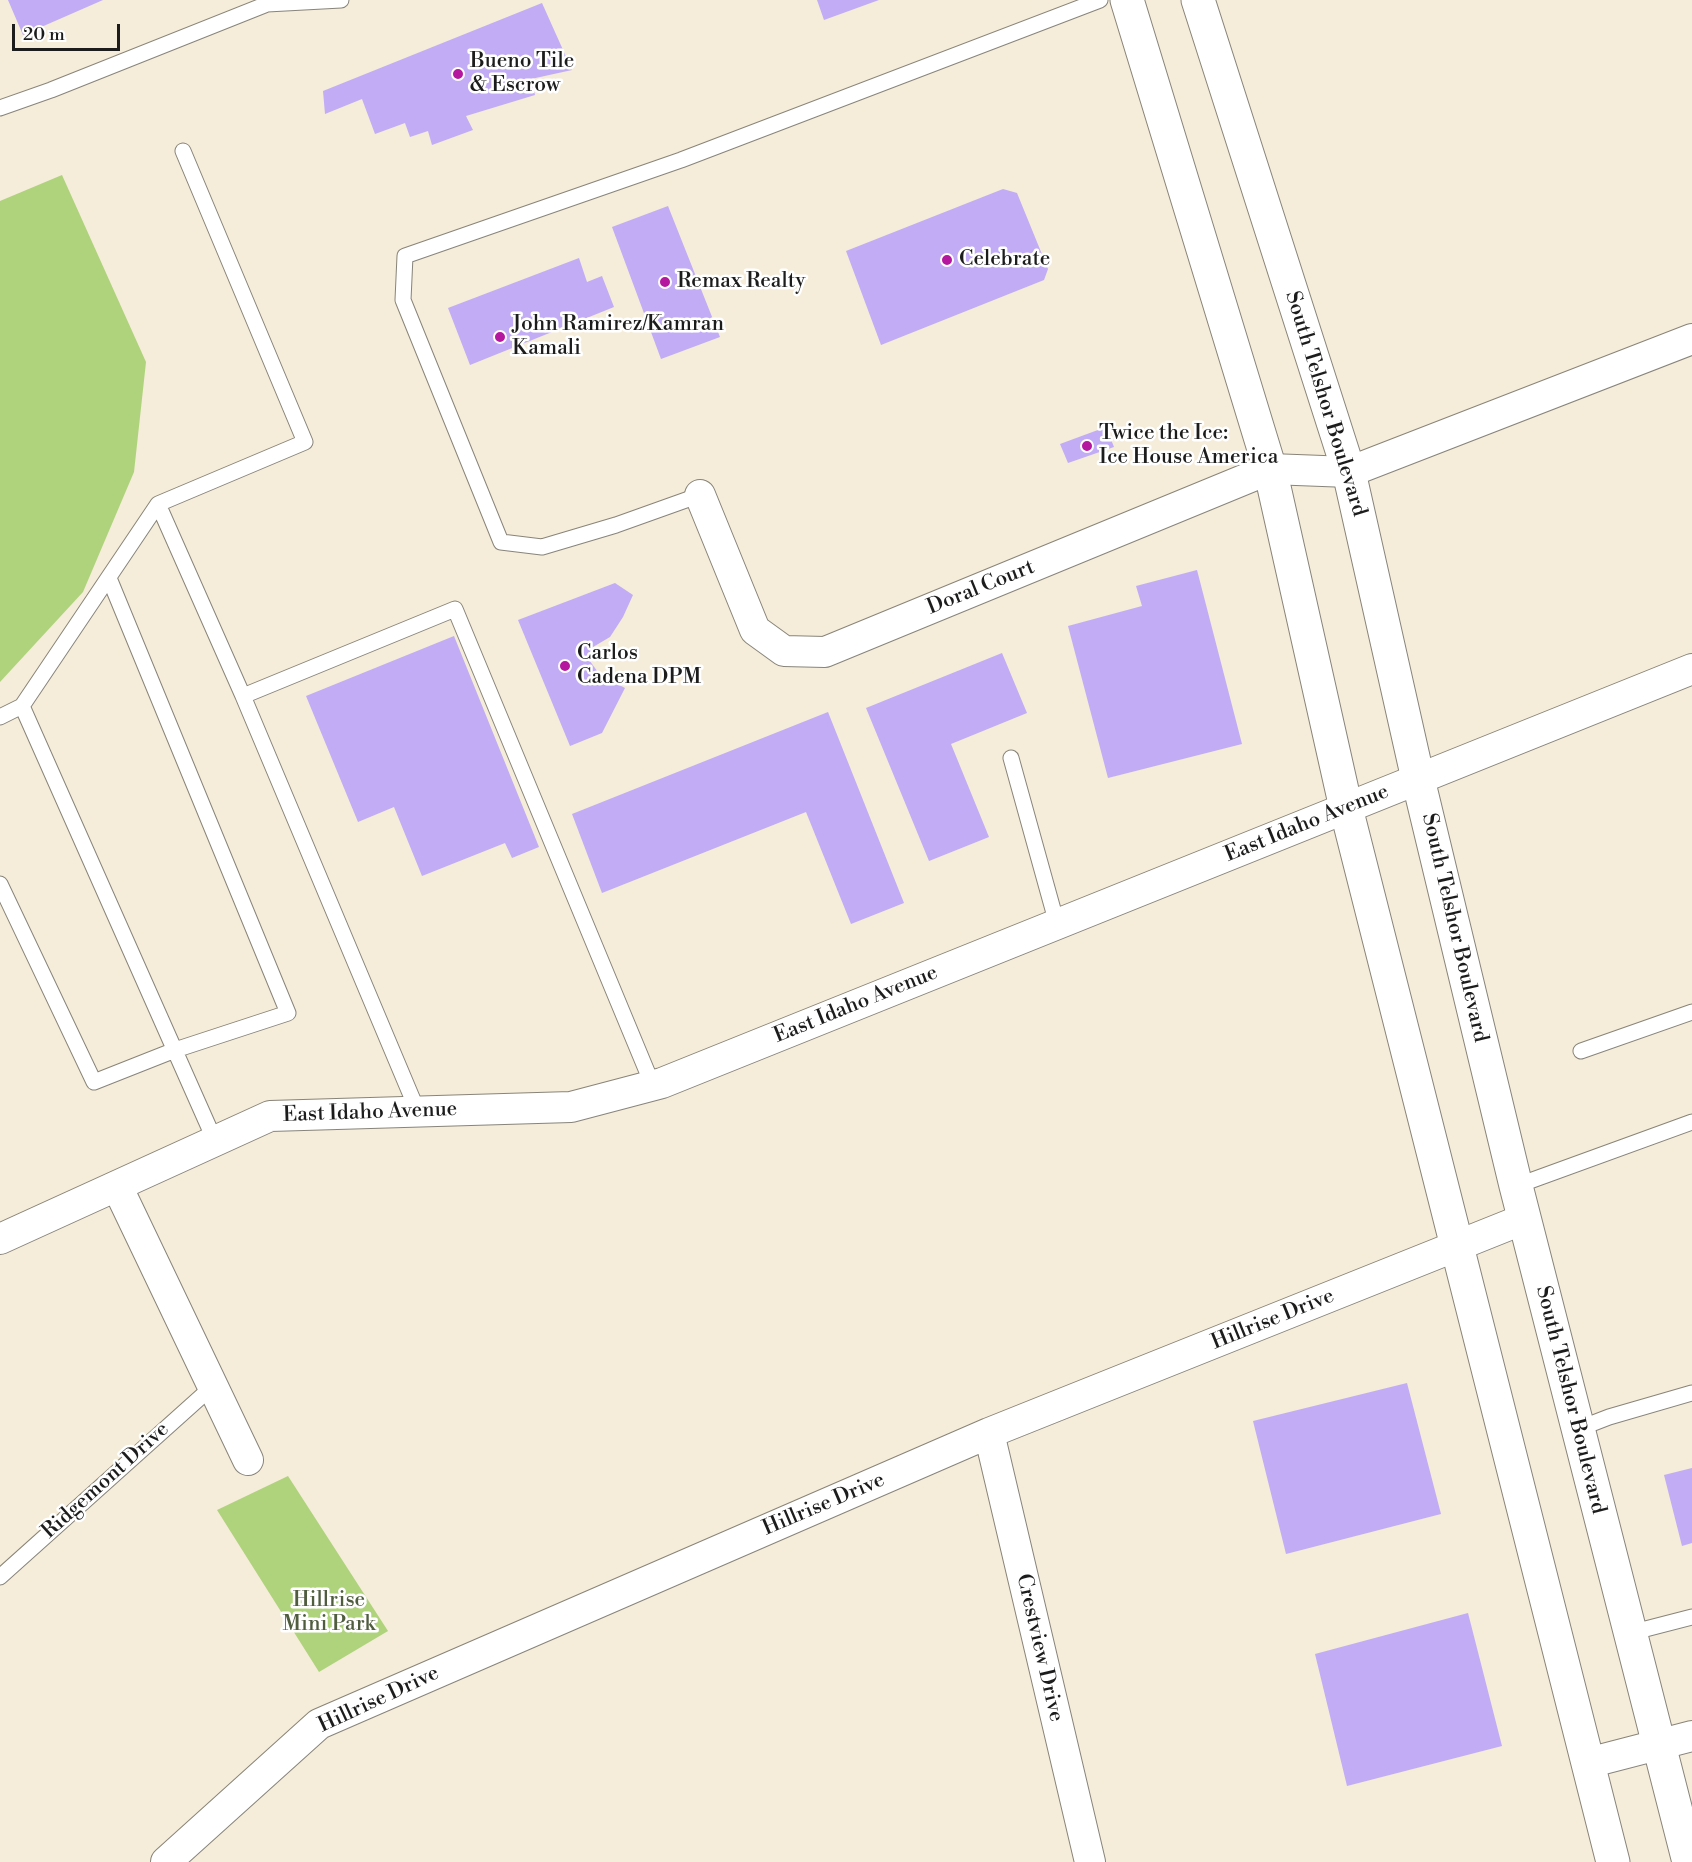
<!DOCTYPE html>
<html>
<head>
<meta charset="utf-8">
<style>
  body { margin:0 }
  #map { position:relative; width:1692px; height:1862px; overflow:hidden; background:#f5ecd9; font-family:"Libre Bodoni",serif }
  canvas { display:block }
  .scale { position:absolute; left:12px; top:24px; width:108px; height:27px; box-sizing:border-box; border:3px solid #1c1c1c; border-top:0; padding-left:8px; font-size:18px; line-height:21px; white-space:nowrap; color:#1c1c1c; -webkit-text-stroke:4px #fff; paint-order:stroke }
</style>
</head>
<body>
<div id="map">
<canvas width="1692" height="1862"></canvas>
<div class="scale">20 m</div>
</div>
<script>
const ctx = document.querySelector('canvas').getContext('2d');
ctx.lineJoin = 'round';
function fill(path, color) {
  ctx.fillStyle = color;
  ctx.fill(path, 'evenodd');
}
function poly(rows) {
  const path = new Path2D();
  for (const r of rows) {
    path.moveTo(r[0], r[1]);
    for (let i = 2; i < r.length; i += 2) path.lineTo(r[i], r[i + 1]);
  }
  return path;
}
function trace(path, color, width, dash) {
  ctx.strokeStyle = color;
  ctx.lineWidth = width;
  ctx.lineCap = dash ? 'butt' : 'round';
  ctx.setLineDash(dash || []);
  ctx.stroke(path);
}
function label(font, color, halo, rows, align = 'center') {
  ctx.font = font + ' "Libre Bodoni",serif';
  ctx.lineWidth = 5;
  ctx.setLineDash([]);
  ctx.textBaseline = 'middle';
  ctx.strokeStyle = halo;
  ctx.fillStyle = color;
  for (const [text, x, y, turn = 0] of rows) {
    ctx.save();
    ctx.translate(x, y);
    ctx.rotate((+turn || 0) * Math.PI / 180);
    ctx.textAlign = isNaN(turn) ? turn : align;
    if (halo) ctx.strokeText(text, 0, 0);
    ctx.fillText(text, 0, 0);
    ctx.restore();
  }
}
fill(poly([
  [62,175,146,362,134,472,83,592,0,682,0,201],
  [288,1476,388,1631,319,1672,217,1510]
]), '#afd37c');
fill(poly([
  [8,0,103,0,23,35],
  [817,0,879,0,824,20],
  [542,3,572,70,531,79,535,95,466,116,473,130,432,145,428,131,410,137,405,123,375,134,362,99,325,114,323,91],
  [1003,189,1017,193,1048,269,1044,280,881,345,846,251],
  [668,206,720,337,661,359,612,227],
  [579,258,587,282,602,276,614,307,470,365,448,308],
  [1106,427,1114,447,1068,463,1060,444],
  [1197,570,1242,744,1108,778,1068,626,1142,606,1136,586],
  [615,583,633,595,623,617,610,637,593,647,587,657,600,675,625,688,602,733,570,746,518,620],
  [454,636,539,847,512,858,505,843,422,876,394,807,358,822,306,696],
  [1002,653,1027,713,951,744,989,837,929,861,866,708],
  [828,712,904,903,851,924,806,812,602,893,572,814],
  [1407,1383,1441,1514,1286,1554,1253,1421],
  [1692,1468,1692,1543,1682,1546,1664,1475],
  [1468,1613,1502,1746,1347,1786,1315,1654]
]), '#c1acf5');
const lane = poly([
  [0,108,51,90,267,4,341,0],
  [183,151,305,442,158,504,243,696],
  [700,495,616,525,542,547,501,542,403,300,405,256,681,160,1100,0],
  [158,504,22,706,215,1141],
  [0,717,22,706],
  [1011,758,1057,924],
  [0,884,94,1082,175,1050,288,1013,109,578],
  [1581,1051,1692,1012],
  [418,1112,243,696,455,609,653,1086],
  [1516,1186,1692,1122],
  [1578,1429,1609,1417,1692,1393],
  [0,1577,213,1386],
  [1630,1633,1692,1617]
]);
const street = poly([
  [700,495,755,630,784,651,825,652,1270,469,1349,472,1692,339],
  [117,1186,248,1460],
  [0,1239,270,1116,571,1107,662,1083,1692,669],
  [989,1433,1090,1862],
  [1588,1763,1692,1736],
  [166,1862,319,1724,989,1433,1524,1219]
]);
const secondary = poly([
  [1127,0,1270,469,1346,808,1613,1862],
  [1198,0,1349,472,1418,779,1516,1186,1689,1862]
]);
trace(lane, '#88847a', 17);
trace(street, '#88847a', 32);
trace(secondary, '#88847a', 35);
trace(lane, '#fff', 15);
trace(street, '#fff', 30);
trace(secondary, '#fff', 33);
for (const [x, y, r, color] of [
  [458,74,6,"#b5179e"],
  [947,260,6,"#b5179e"],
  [665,282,6,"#b5179e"],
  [500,337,6,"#b5179e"],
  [1087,446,6,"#b5179e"],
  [565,666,6,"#b5179e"]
]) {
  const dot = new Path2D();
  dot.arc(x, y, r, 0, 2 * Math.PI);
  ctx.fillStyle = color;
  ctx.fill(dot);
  trace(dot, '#fff', 2);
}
label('21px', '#1c1c1c', '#fff', [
  ["Bueno Tile",470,62],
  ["& Escrow",470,86],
  ["Celebrate",959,260],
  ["Remax Realty",677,282],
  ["John Ramirez/Kamran",512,325],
  ["Kamali",512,349],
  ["Twice the Ice:",1099,434],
  ["Ice House America",1099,458],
  ["Carlos",577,654],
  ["Cadena DPM",577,678]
], 'left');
label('21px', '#1c1c1c', '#fff', [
  ["South Telshor Boulevard",1325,404,73],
  ["Doral Court",981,588,-22],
  ["East Idaho Avenue",1307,824,-22],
  ["South Telshor Boulevard",1454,928,77],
  ["East Idaho Avenue",856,1005,-22],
  ["East Idaho Avenue",370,1113,-2],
  ["Hillrise Drive",1273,1320,-22],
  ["South Telshor Boulevard",1570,1400,76],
  ["Ridgemont Drive",106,1481,-42],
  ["Hillrise Drive",824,1505,-23],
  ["Crestview Drive",1039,1648,77],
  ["Hillrise Drive",379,1700,-25]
]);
label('21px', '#4f5c3e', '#fff', [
  ["Hillrise",329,1601],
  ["Mini Park",329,1625]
]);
</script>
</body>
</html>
